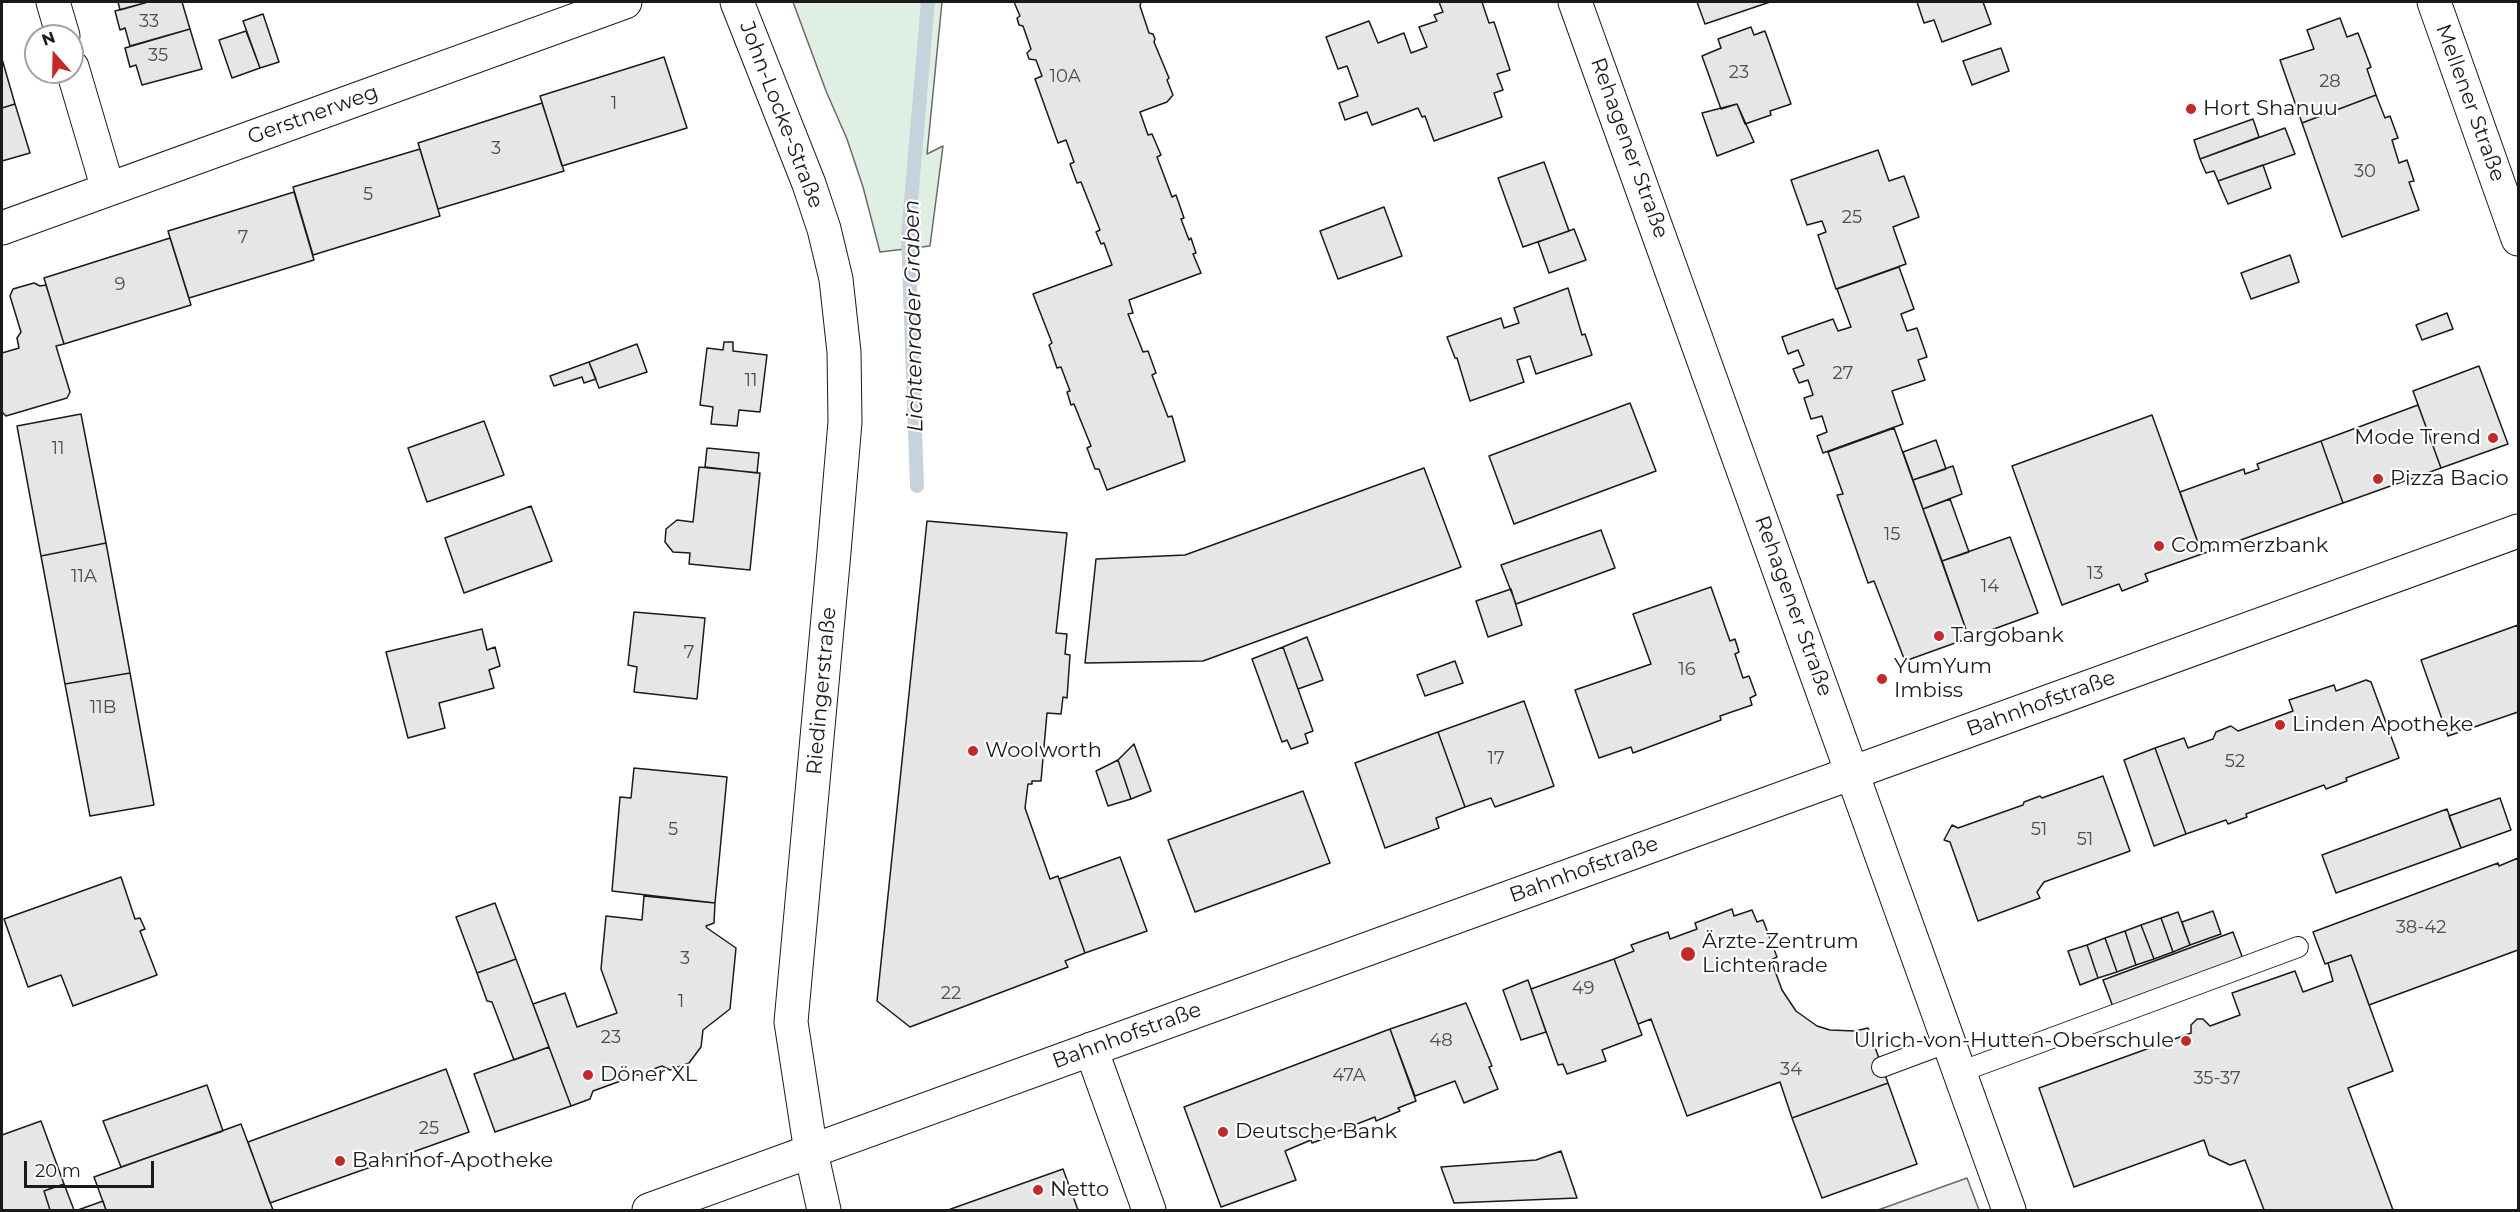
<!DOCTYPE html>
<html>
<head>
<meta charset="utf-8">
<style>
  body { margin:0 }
  #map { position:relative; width:2520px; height:1212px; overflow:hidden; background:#fff; font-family:Montserrat,sans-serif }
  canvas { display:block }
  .frame { position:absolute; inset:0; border:3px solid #1a1a1a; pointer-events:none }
  .north { position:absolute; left:24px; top:24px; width:60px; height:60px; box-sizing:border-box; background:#fff; border:2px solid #a3a3a3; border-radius:50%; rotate:340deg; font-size:16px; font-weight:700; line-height:24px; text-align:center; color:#1a1a1a }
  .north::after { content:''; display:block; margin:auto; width:21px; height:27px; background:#c62828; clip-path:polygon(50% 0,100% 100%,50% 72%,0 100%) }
  .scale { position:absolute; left:24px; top:1161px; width:130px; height:27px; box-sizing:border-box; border:3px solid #1a1a1a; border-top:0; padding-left:8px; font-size:18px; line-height:21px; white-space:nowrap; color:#1a1a1a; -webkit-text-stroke:4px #fff; paint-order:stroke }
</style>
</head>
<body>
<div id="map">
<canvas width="2520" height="1212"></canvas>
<div class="frame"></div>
<div class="north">N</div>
<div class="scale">20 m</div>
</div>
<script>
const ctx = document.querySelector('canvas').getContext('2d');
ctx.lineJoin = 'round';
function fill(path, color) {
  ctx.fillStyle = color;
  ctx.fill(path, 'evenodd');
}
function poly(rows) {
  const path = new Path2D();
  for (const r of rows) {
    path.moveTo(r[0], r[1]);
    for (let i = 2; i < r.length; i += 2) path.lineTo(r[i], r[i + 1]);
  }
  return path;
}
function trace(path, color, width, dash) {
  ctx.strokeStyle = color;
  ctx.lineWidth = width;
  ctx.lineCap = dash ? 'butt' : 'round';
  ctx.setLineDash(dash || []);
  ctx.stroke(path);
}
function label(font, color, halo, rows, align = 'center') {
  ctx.font = font + ' Montserrat,sans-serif';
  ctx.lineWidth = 4.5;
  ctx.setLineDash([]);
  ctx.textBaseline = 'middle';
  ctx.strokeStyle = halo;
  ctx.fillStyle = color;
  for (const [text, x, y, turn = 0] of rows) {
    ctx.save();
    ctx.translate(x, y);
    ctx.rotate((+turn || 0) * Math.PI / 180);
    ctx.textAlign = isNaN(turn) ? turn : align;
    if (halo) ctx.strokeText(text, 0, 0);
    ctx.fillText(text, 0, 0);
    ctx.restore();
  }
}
const green = poly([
  [793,2,942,2,927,154,943,146,930,246,880,252,863,187,847,139,826,91,793,2]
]);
fill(green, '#e0efe3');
trace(green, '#6a6a6a', 1.5);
const parking = poly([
  [1967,1178,1979,1210,1878,1210,1967,1178]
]);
fill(parking, '#ededed');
trace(parking, '#6a6a6a', 1.5);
trace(poly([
  [917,486,908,236,928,2]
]), '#c6d2dc', 14);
const building = poly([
  [118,2,148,2,120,10,118,2],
  [148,2,182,2,190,29,130,46,125,28,120,30,115,11,148,2],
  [1014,2,1141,2,1140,6,1149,33,1153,34,1155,39,1154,42,1169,78,1167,80,1173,95,1167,102,1140,112,1148,135,1152,134,1161,155,1157,157,1172,197,1176,195,1184,218,1181,219,1189,240,1191,238,1196,253,1193,254,1201,273,1129,300,1133,313,1128,314,1143,352,1148,351,1156,373,1152,375,1168,417,1172,416,1185,461,1107,490,1099,469,1095,469,1087,448,1091,446,1074,404,1071,405,1067,392,1070,391,1061,367,1057,368,1049,345,1052,343,1033,294,1112,265,1104,243,1101,244,1096,232,1100,230,1081,182,1077,183,1070,164,1074,162,1066,140,1058,143,1035,79,1042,76,1036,60,1029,59,1027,53,1031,49,1023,26,1019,25,1017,18,1020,16,1014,2],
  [1439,2,1482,2,1489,23,1494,22,1510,70,1497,74,1503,90,1494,93,1502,117,1434,141,1425,116,1422,117,1418,108,1372,125,1367,112,1345,120,1339,103,1358,96,1347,66,1338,69,1326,37,1369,21,1378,43,1404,33,1411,53,1427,47,1419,27,1437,21,1434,15,1443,12,1439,2],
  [1697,2,1770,2,1705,24,1697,2],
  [1917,2,1983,2,1991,24,1942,42,1934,20,1924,23,1917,2],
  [263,14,279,62,260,68,243,21,263,14],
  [2340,18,2347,37,2358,33,2371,67,2367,69,2376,95,2302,123,2280,60,2314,49,2307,30,2340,18],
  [1751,27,1754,35,1765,31,1791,104,1770,111,1771,115,1745,124,1737,104,1721,109,1702,56,1721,48,1718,39,1751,27],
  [190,29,202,69,142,85,136,65,130,67,125,48,190,29],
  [246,31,260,68,232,78,219,40,246,31],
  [2001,48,2009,71,1972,85,1963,61,2001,48],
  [664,57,687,128,562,166,540,96,664,57],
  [2,59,15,104,2,108,2,59],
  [2376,95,2385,118,2390,116,2398,138,2392,140,2399,163,2407,160,2414,181,2409,182,2419,210,2342,237,2302,123,2376,95],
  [542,103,564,171,438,209,418,143,542,103],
  [15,104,30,153,2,161,2,108,15,104],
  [1737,104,1754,142,1717,156,1702,113,1737,104],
  [2253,119,2259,137,2200,159,2194,140,2253,119],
  [2285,128,2295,154,2218,181,2214,171,2206,173,2200,159,2285,128],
  [420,149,440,216,313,255,293,187,420,149],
  [1878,150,1889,181,1904,176,1919,217,1893,227,1906,264,1836,289,1818,235,1826,232,1822,221,1807,225,1791,180,1878,150],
  [1544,162,1569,231,1523,247,1498,178,1544,162],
  [2263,165,2271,188,2228,204,2218,181,2263,165],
  [294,192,314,260,189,298,168,231,294,192],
  [1384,207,1402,256,1338,279,1320,231,1384,207],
  [1574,229,1586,260,1549,273,1538,242,1574,229],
  [170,238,191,305,64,344,44,278,170,238],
  [2290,255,2299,282,2251,299,2241,273,2290,255],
  [1899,267,1914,309,1901,314,1907,331,1917,328,1927,357,1918,360,1925,380,1892,391,1903,424,1823,453,1817,436,1827,432,1822,416,1811,419,1804,398,1813,395,1808,380,1799,383,1793,369,1804,365,1798,350,1788,354,1782,337,1833,319,1838,331,1851,327,1837,289,1899,267],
  [34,283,40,286,46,285,64,344,56,346,70,392,67,398,6,416,2,412,2,353,19,348,17,338,21,332,10,296,13,289,34,283],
  [1568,288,1582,335,1585,334,1592,355,1536,374,1530,356,1517,360,1524,382,1470,401,1457,358,1455,358,1447,337,1501,318,1504,328,1519,323,1514,308,1568,288],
  [2447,313,2453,329,2422,340,2416,325,2447,313],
  [724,342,733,342,733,351,767,355,760,412,739,410,737,426,711,424,713,407,700,405,707,348,723,350,724,342],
  [637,344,647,372,599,388,589,362,637,344],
  [589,362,596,379,584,383,582,377,554,386,550,376,589,362],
  [2479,366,2508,444,2441,468,2413,391,2479,366],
  [1630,403,1656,471,1514,524,1489,456,1630,403],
  [2418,405,2441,468,2343,503,2321,441,2418,405],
  [81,414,106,543,41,556,17,426,81,414],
  [2152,415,2202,554,2145,574,2148,581,2122,591,2119,584,2062,605,2012,466,2152,415],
  [484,421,504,475,427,502,408,448,484,421],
  [1894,428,1969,638,1905,661,1874,581,1868,583,1837,495,1843,494,1828,452,1894,428],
  [1936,440,1946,469,1913,480,1903,452,1936,440],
  [2321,441,2343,503,2202,554,2180,492,2244,469,2245,474,2259,469,2257,464,2321,441],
  [707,448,759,453,757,473,705,467,707,448],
  [1953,466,1962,494,1923,509,1913,480,1953,466],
  [699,467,760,473,750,570,689,564,690,553,673,552,665,542,666,529,677,520,693,522,699,467],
  [1424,468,1461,567,1203,661,1085,663,1096,559,1185,555,1424,468],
  [1950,499,1969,552,1942,561,1923,509,1950,499],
  [531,506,552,561,464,593,445,538,531,506],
  [927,521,1067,533,1056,633,1067,634,1065,654,1070,655,1067,698,1063,697,1061,714,1047,713,1041,781,1032,781,1032,784,1028,784,1025,808,1050,879,1058,876,1085,953,1065,961,1068,967,910,1027,877,1001,927,521],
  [1601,530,1615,568,1516,604,1501,565,1601,530],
  [2010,537,2038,613,1969,638,1942,561,2010,537],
  [106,543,130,673,65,684,41,556,106,543],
  [1711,587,1730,641,1735,639,1739,652,1735,654,1743,678,1749,676,1756,695,1750,698,1752,705,1720,716,1721,720,1633,753,1631,747,1599,758,1575,690,1651,664,1633,614,1711,587],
  [1511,589,1522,625,1488,637,1476,601,1511,589],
  [634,612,705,618,697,699,634,692,637,667,628,665,634,612],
  [2518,625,2518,712,2448,736,2421,660,2518,625],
  [482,629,487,650,495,647,500,666,489,670,494,688,439,703,445,728,408,738,386,652,482,629],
  [1307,637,1323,680,1298,689,1283,647,1307,637],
  [1283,647,1313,731,1305,734,1308,743,1291,749,1287,740,1282,742,1252,659,1283,647],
  [1455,661,1463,683,1425,696,1417,675,1455,661],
  [130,673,154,805,90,816,65,684,130,673],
  [2366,680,2371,682,2399,758,2346,778,2347,781,2326,789,2324,785,2246,814,2247,817,2228,824,2226,820,2186,834,2155,748,2184,738,2188,748,2213,739,2216,732,2231,726,2238,731,2293,711,2289,700,2334,685,2336,691,2366,680],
  [1524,701,1554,786,1495,807,1491,798,1465,807,1438,732,1524,701],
  [1438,732,1465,807,1436,818,1439,828,1385,848,1355,763,1438,732],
  [1134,744,1151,791,1131,799,1118,760,1134,744],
  [2155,748,2186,834,2154,846,2124,760,2155,748],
  [1118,760,1131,799,1108,806,1096,771,1118,760],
  [634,768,727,777,715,903,612,891,620,797,631,798,634,768],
  [2103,776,2130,851,2044,882,2037,892,2040,898,1978,921,1950,842,1944,840,1952,825,1958,828,2023,805,2024,802,2040,796,2042,798,2103,776],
  [1303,791,1330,863,1195,912,1168,840,1303,791],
  [2500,798,2511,830,2461,848,2449,816,2500,798],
  [2447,809,2461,848,2336,893,2322,855,2447,809],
  [1120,857,1147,931,1085,953,1059,879,1120,857],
  [2518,858,2518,950,2369,1005,2351,955,2325,964,2313,932,2498,863,2499,866,2518,858],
  [121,877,135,919,140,918,145,929,140,931,157,975,73,1006,61,975,28,987,4,919,121,877],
  [644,896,715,903,714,923,706,926,707,928,736,948,730,1009,703,1030,701,1047,689,1063,670,1070,662,1066,593,1091,590,1099,571,1106,533,1004,565,993,577,1027,617,1013,601,969,606,916,642,920,644,896],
  [495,903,516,959,477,973,456,917,495,903],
  [1732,909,1734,916,1752,910,1757,922,1763,920,1777,957,1771,960,1782,990,1796,1011,1817,1026,1830,1030,1855,1031,1868,1028,1888,1083,1792,1118,1780,1082,1687,1116,1651,1019,1638,1024,1614,959,1634,951,1631,945,1668,932,1670,939,1697,929,1695,923,1732,909],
  [2213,911,2221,934,2190,945,2182,922,2213,911],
  [2178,912,2190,945,2173,952,2161,918,2178,912],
  [2161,918,2173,952,2154,959,2141,925,2161,918],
  [2141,925,2154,959,2136,965,2125,931,2141,925],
  [2125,931,2136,965,2117,972,2105,938,2125,931],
  [2233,932,2243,959,2113,1007,2103,980,2233,932],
  [2105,938,2117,972,2098,978,2087,945,2105,938],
  [2087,945,2098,978,2080,985,2068,951,2087,945],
  [2351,955,2393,1071,2348,1088,2393,1210,2264,1210,2245,1160,2230,1165,2209,1155,2204,1140,2074,1187,2039,1088,2191,1033,2191,1025,2197,1019,2203,1019,2210,1026,2240,1015,2232,993,2295,971,2303,992,2333,981,2328,963,2351,955],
  [516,959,549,1047,514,1060,492,1002,487,1001,477,973,516,959],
  [1614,959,1642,1035,1602,1050,1606,1061,1567,1074,1563,1064,1558,1065,1531,989,1614,959],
  [1528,980,1546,1032,1521,1040,1503,990,1528,980],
  [1466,1003,1492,1066,1489,1067,1498,1089,1464,1103,1455,1081,1415,1096,1390,1029,1466,1003],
  [1390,1029,1416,1101,1398,1108,1400,1111,1376,1121,1375,1117,1336,1132,1337,1134,1312,1143,1311,1140,1285,1151,1296,1180,1221,1207,1184,1107,1390,1029],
  [549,1047,571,1106,495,1132,474,1074,549,1047],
  [446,1069,469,1132,270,1203,248,1142,446,1069],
  [1888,1083,1917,1164,1822,1198,1792,1118,1888,1083],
  [207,1085,223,1131,121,1167,103,1121,207,1085],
  [41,1121,64,1184,44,1191,50,1210,2,1210,2,1135,41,1121],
  [241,1124,273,1210,106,1210,94,1177,241,1124],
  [1561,1151,1577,1198,1454,1203,1441,1167,1536,1160,1561,1151],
  [1063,1169,1078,1210,948,1210,1063,1169],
  [64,1184,74,1210,50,1210,44,1191,64,1184],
  [103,1201,106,1210,78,1210,103,1201]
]);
fill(building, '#e6e6e6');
trace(building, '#1a1a1a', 1.5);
const service = poly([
  [1882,1067,1949,1042],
  [1960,1072,2298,947]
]);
const minor = poly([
  [53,2,63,36],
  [737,2,809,184,824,229,836,279,844,352,845,422,834,552,791,1022,811,1152,824,1210],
  [1575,2,2009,1210],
  [2434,2,2518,239],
  [72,67,108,189],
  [2,228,625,2],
  [1091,1049,1149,1210]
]);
const tertiary = poly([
  [649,1210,2518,531]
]);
trace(service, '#1a1a1a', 22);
trace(minor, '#1a1a1a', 35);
trace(tertiary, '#1a1a1a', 35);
trace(service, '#fff', 20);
trace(minor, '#fff', 33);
trace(tertiary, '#fff', 33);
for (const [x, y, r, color] of [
  [2191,109,6,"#c62828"],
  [2493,438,6,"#c62828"],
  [2378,479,6,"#c62828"],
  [2159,546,6,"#c62828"],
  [1939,636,6,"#c62828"],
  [1882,679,6,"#c62828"],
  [2280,725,6,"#c62828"],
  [973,751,6,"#c62828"],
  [1688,954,8,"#c62828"],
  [2186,1041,6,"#c62828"],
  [588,1075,6,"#c62828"],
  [1223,1132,6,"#c62828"],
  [340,1161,6,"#c62828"],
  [1038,1190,6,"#c62828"]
]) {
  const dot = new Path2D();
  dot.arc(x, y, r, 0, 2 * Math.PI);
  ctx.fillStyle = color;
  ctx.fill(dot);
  trace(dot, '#fff', 2);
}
label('18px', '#4d4d4d', null, [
  ["33",149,22],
  ["35",158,56],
  ["23",1739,73],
  ["10A",1065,77],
  ["28",2330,82],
  ["1",614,104],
  ["3",496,149],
  ["30",2365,172],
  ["5",368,195],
  ["25",1852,218],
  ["7",243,238],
  ["9",120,285],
  ["27",1843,374],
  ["11",751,381],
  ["11",58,449],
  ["15",1892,535],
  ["13",2095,574],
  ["11A",84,577],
  ["14",1990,587],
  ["7",689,653],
  ["16",1687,670],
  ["11B",103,708],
  ["17",1496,759],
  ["52",2235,762],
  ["5",673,830],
  ["51",2039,830],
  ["51",2085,840],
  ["38-42",2421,928],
  ["3",685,959],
  ["49",1583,989],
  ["22",951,994],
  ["1",681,1002],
  ["23",611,1038],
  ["48",1441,1041],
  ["34",1791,1070],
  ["47A",1349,1076],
  ["35-37",2217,1079],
  ["25",429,1129]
]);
label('21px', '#1a1a1a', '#fff', [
  ["Mellener Straße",2470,103,70],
  ["Gerstnerweg",313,115,-20],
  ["John-Locke-Straße",781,115,69],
  ["Rehagener Straße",1629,148,70],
  ["Rehagener Straße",1793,606,70],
  ["Riedingerstraße",822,691,-85],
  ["Bahnhofstraße",2041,704,-20],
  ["Bahnhofstraße",1584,870,-20],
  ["Bahnhofstraße",1127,1036,-20]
]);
label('21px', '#1a1a1a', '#fff', [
  ["Hort Shanuu",2203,109],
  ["Mode Trend",2481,438,"right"],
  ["Pizza Bacio",2390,479],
  ["Commerzbank",2171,546],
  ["Targobank",1951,636],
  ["YumYum",1894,667],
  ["Imbiss",1894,691],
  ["Linden Apotheke",2292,725],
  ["Woolworth",985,751],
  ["Ärzte-Zentrum",1702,942],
  ["Lichtenrade",1702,966],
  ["Ulrich-von-Hutten-Oberschule",2174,1041,"right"],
  ["Döner XL",600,1075],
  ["Deutsche Bank",1235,1132],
  ["Bahnhof-Apotheke",352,1161],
  ["Netto",1050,1190]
], 'left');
label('italic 22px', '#1a1a1a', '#fff', [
  ["Lichtenrader Graben",914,316,-91]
]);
</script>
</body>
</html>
